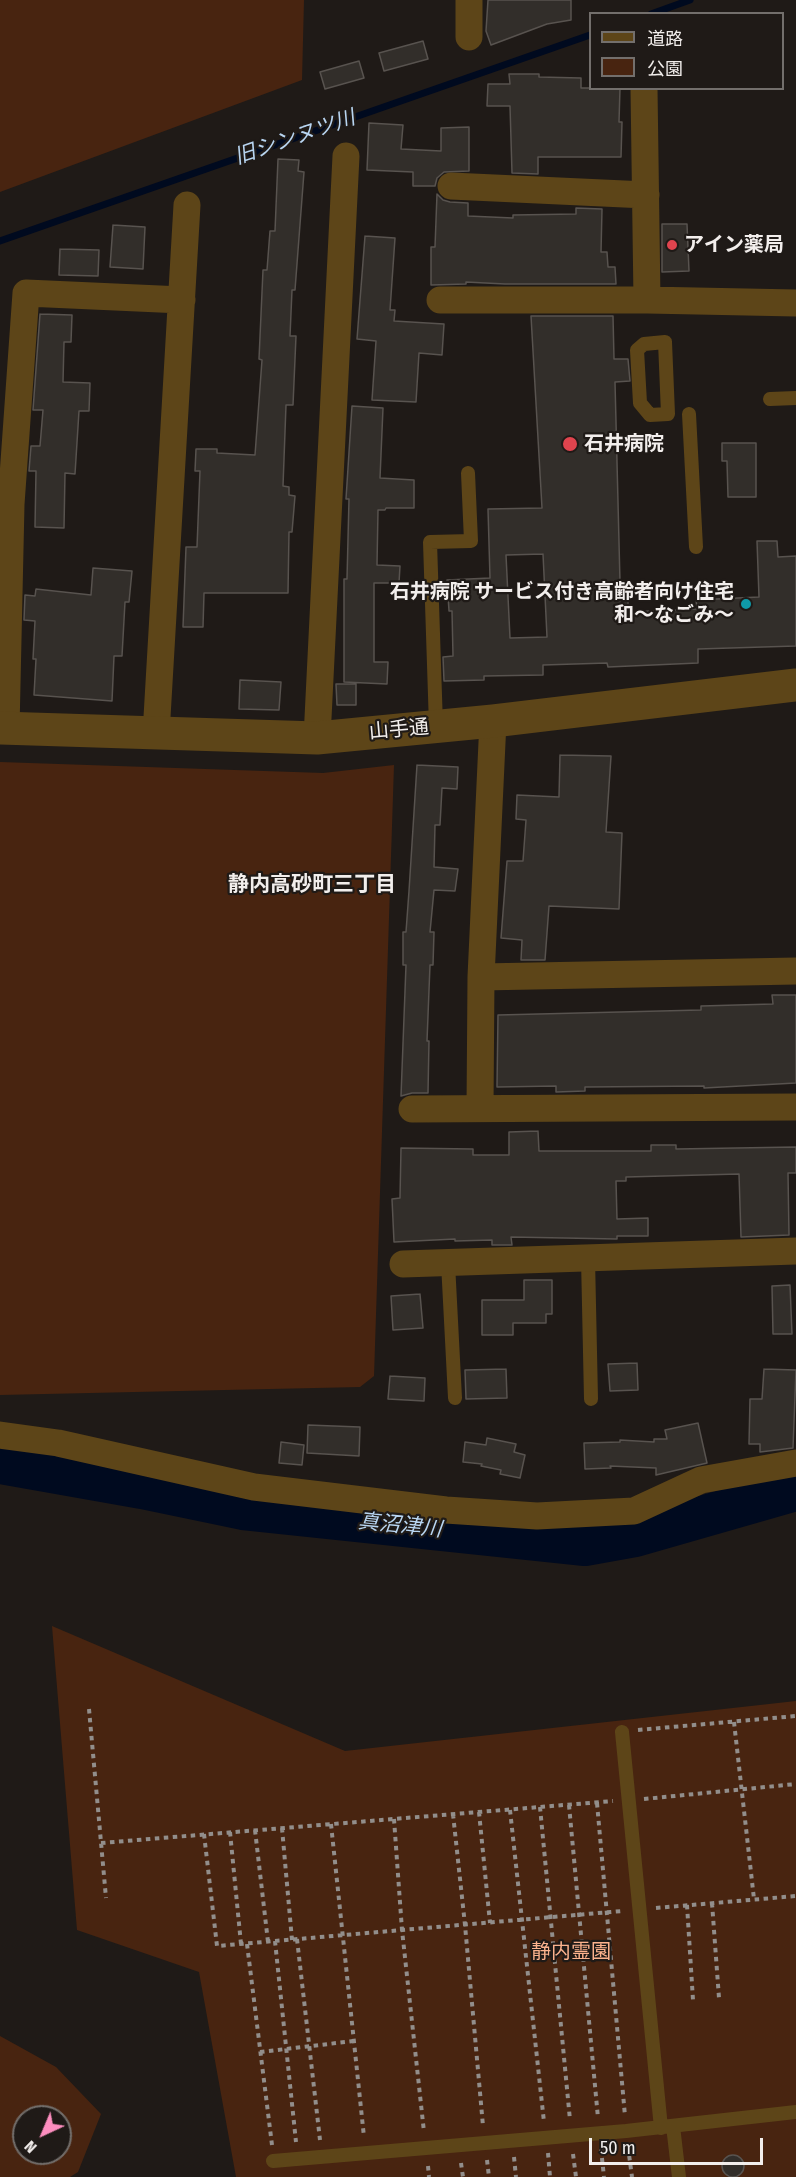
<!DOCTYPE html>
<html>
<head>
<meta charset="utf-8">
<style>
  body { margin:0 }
  #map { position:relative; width:796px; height:2177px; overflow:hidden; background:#1f1a17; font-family:"Fira Sans Condensed","Noto Sans JP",sans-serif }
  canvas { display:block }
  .legend { position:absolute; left:589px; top:12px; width:195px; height:78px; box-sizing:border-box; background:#1f1a17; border:2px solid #736f6c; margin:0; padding:8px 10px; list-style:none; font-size:18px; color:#f2eeec }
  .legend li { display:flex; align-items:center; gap:12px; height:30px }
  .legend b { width:30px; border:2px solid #736f6c }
  .north { position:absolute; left:12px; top:2105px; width:60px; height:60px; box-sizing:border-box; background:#1f1a17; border:2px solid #736f6c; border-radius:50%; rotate:224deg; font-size:16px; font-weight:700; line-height:24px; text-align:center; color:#f2eeec }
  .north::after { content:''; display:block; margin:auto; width:21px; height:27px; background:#fd8ebf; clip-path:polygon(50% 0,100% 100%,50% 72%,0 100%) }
  .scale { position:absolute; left:589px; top:2138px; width:174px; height:27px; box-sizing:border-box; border:3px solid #f2eeec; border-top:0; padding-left:8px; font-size:18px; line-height:21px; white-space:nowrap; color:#f2eeec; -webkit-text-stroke:4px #1f1a17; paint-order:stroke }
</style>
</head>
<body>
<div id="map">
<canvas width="796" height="2177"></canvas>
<ul class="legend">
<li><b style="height:8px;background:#5d4518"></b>道路</li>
<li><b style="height:16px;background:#482410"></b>公園</li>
</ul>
<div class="north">N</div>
<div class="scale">50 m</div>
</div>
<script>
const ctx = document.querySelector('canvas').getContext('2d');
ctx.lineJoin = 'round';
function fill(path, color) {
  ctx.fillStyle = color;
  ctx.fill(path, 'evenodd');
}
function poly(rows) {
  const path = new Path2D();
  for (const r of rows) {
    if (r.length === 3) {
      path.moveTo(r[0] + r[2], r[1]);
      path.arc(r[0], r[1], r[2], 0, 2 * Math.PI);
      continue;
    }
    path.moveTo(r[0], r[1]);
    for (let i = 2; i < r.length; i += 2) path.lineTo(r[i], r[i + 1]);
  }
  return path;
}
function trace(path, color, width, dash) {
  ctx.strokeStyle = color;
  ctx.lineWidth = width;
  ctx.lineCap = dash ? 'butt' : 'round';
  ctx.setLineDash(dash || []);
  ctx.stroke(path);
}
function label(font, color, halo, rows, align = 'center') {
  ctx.font = font + ' "Fira Sans Condensed","Noto Sans JP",sans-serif';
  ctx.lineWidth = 4.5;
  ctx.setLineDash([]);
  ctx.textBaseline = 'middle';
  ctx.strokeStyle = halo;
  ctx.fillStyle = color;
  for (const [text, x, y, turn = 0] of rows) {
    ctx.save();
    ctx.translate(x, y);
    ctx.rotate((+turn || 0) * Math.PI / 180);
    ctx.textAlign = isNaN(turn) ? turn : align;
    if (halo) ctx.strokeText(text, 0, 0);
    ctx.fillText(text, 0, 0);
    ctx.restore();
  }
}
fill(poly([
  [0,0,304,0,302,80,0,192],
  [0,762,323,773,394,765,374,1376,360,1387,0,1395],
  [52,1626,345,1751,796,1701,796,2177,236,2177,199,1972,77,1930],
  [0,2036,56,2067,101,2114,78,2172,70,2177,0,2177],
  [24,2117,60,2117,60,2153,24,2153]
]), '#482410');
trace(poly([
  [651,14,690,0],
  [0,241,590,35]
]), '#000a1f', 7);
trace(poly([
  [0,1463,142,1488,243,1509,585,1545,635,1536,796,1490]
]), '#000a1f', 42);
const building = poly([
  [488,0,571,0,571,20,547,24,491,45,486,31,488,0],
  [423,41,428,59,384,71,379,53,423,41],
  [359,61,364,78,325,89,320,72,359,61],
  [509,74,539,74,539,77,581,78,581,88,620,88,619,122,622,122,621,157,538,157,538,174,512,173,510,106,487,106,488,84,510,84,509,74],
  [369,123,403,125,401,149,441,151,441,128,469,127,469,171,444,172,437,178,435,186,413,186,413,172,367,170,369,123],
  [278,159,299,160,298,171,304,172,295,290,292,290,290,336,296,336,293,405,286,405,283,486,289,487,289,495,295,496,292,532,289,532,288,593,204,593,203,627,183,627,186,547,197,547,200,471,195,471,196,449,217,449,217,453,255,455,262,360,259,359,263,270,267,270,270,231,275,231,278,159],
  [437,194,443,200,450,202,468,203,468,216,513,218,513,215,576,214,576,208,602,209,601,252,607,252,608,267,615,267,616,284,505,284,466,282,466,284,431,285,431,247,435,247,437,194],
  [662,224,687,224,689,271,662,272,662,224],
  [113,225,145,227,143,269,110,267,113,225],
  [365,236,395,238,390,310,395,310,394,321,444,324,442,355,419,353,416,402,372,400,376,341,357,339,365,236],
  [60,249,99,250,98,276,59,275,60,249],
  [40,314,72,315,71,342,64,342,63,382,90,383,89,411,79,411,75,474,65,473,64,528,35,527,36,471,29,471,31,446,40,446,43,410,33,410,40,314],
  [531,316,613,316,614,359,628,359,630,381,615,382,620,582,628,582,628,612,697,609,696,600,759,597,757,541,777,541,778,557,796,556,796,646,698,649,698,663,608,667,607,663,543,665,543,675,484,676,484,680,444,681,443,657,453,656,452,611,449,611,447,580,490,578,488,509,542,508,531,316],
  [543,554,547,637,510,638,506,555,543,554],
  [352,406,383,408,380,478,414,480,414,508,386,508,385,510,378,510,377,565,400,566,399,583,374,583,374,662,388,662,387,684,344,682,344,579,347,579,349,499,346,499,352,406],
  [722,443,756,443,756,497,728,497,727,461,722,461,722,443],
  [93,568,132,571,129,602,125,602,122,656,114,656,112,701,34,695,36,659,33,659,35,621,24,620,25,595,35,596,36,589,91,595,93,568],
  [240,680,281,682,279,710,239,709,240,680],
  [336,684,356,684,356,705,337,705,336,684],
  [560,755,611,756,606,832,622,833,619,909,549,906,545,960,521,960,522,940,501,938,507,861,523,861,526,820,516,819,517,795,559,797,560,755],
  [417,765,458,767,457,789,442,788,440,825,435,825,434,867,458,869,455,891,434,890,430,932,434,932,433,965,430,965,427,1041,429,1041,428,1093,412,1093,401,1096,406,965,403,965,403,932,406,932,409,891,417,765],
  [772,995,796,995,796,1083,704,1088,704,1086,585,1087,585,1091,556,1092,556,1086,497,1087,498,1015,701,1010,701,1006,773,1004,772,995],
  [538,1131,539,1151,651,1151,651,1145,676,1145,676,1149,796,1147,796,1173,788,1173,789,1235,741,1237,739,1174,626,1177,626,1181,616,1181,617,1219,648,1218,648,1236,617,1236,617,1239,511,1237,512,1245,492,1245,492,1240,455,1241,455,1239,394,1242,392,1199,400,1198,401,1148,473,1149,473,1155,509,1155,509,1132,538,1131],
  [524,1280,552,1280,552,1314,546,1314,546,1323,513,1323,513,1335,482,1335,482,1300,524,1300,524,1280],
  [790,1285,792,1334,773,1334,772,1286,790,1285],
  [420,1294,423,1328,393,1330,391,1296,420,1294],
  [637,1363,638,1390,610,1391,608,1364,637,1363],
  [506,1369,507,1398,466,1399,465,1370,506,1369],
  [764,1369,796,1370,793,1448,760,1452,760,1444,749,1444,750,1399,762,1399,764,1369],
  [390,1376,425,1378,424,1401,388,1399,390,1376],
  [698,1423,707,1463,656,1475,656,1468,610,1466,611,1468,585,1469,584,1443,620,1442,620,1440,654,1442,654,1439,667,1439,665,1430,698,1423],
  [308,1425,360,1427,359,1456,307,1453,308,1425],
  [487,1438,516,1444,514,1452,525,1455,520,1478,500,1474,501,1470,481,1466,482,1464,463,1462,465,1442,486,1445,487,1438],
  [281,1442,304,1445,302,1465,279,1463,281,1442],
  [733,2166,11]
]);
fill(building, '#322e2a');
trace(building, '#58534f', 1.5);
trace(poly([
  [89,1709,106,1898],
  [734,1722,754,1899],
  [638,1730,796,1716],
  [644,1799,796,1784],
  [597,1803,625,2116],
  [569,1805,598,2118],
  [540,1807,570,2120],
  [510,1810,544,2122],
  [479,1812,490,1923],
  [453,1814,465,1925,483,2126],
  [394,1819,402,1930,424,2132],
  [331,1824,364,2137],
  [282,1828,292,1940],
  [255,1830,268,1942],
  [230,1832,241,1944],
  [204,1834,217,1946,622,1911],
  [101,1843,613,1801],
  [712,1903,719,1998],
  [687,1905,693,2000],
  [656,1908,796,1896],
  [297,1939,320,2140],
  [275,1941,296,2142],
  [247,1944,272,2145],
  [260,2052,354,2041],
  [628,2147,632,2177],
  [601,2149,604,2177],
  [548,2153,550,2177],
  [573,2154,576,2177],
  [514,2157,516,2177],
  [487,2160,489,2177],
  [461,2163,463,2177],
  [428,2166,429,2177]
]), '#928e8b', 4, [4.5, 4.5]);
trace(poly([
  [665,342,668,414,650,415,640,403,637,350,644,344,665,342],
  [770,399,796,398],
  [689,414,696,547],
  [436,726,430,542,471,541,468,473],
  [588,1258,591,1399],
  [448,1263,455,1398],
  [622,1732,661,2128],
  [673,2126,679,2177],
  [273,2161,626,2131,796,2112]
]), '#5d4518', 14);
trace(poly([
  [469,0,469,37],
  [644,88,647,300],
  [451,186,646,195],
  [440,300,647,300,796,303],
  [6,729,11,504,26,293,182,300],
  [156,734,187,205],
  [317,738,346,156],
  [481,977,493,721],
  [480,1108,481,977,796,971],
  [412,1109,796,1107],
  [403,1264,796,1251],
  [0,1435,58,1443,254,1487,446,1510,537,1516,634,1511,701,1480,796,1463]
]), '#5d4518', 27);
trace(poly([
  [0,728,317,738,493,721,796,685]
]), '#5d4518', 33);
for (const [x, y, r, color] of [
  [672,245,6,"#e0444e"],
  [570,444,8,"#e0444e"],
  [746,604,6,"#0f9aa8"]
]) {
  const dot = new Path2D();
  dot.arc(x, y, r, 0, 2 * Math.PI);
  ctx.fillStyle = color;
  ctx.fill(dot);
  trace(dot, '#1f1a17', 2);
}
label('bold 20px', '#f2eeec', '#1f1a17', [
  ["アイン薬局",684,245],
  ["石井病院",584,444],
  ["石井病院 サービス付き高齢者向け住宅",734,592,"right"],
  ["和～なごみ～",734,615,"right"]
], 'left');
label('20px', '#f2eeec', '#1f1a17', [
  ["山手通",399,730,-5]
]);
label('20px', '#fbb28d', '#1f1a17', [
  ["静内霊園",571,1952]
]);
label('italic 21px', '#b8d5f1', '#1f1a17', [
  ["旧シンヌツ川",295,138,-19],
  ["真沼津川",400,1526,6]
]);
label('bold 21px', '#f2eeec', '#1f1a17', [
  ["静内高砂町三丁目",312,885]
]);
</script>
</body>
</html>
